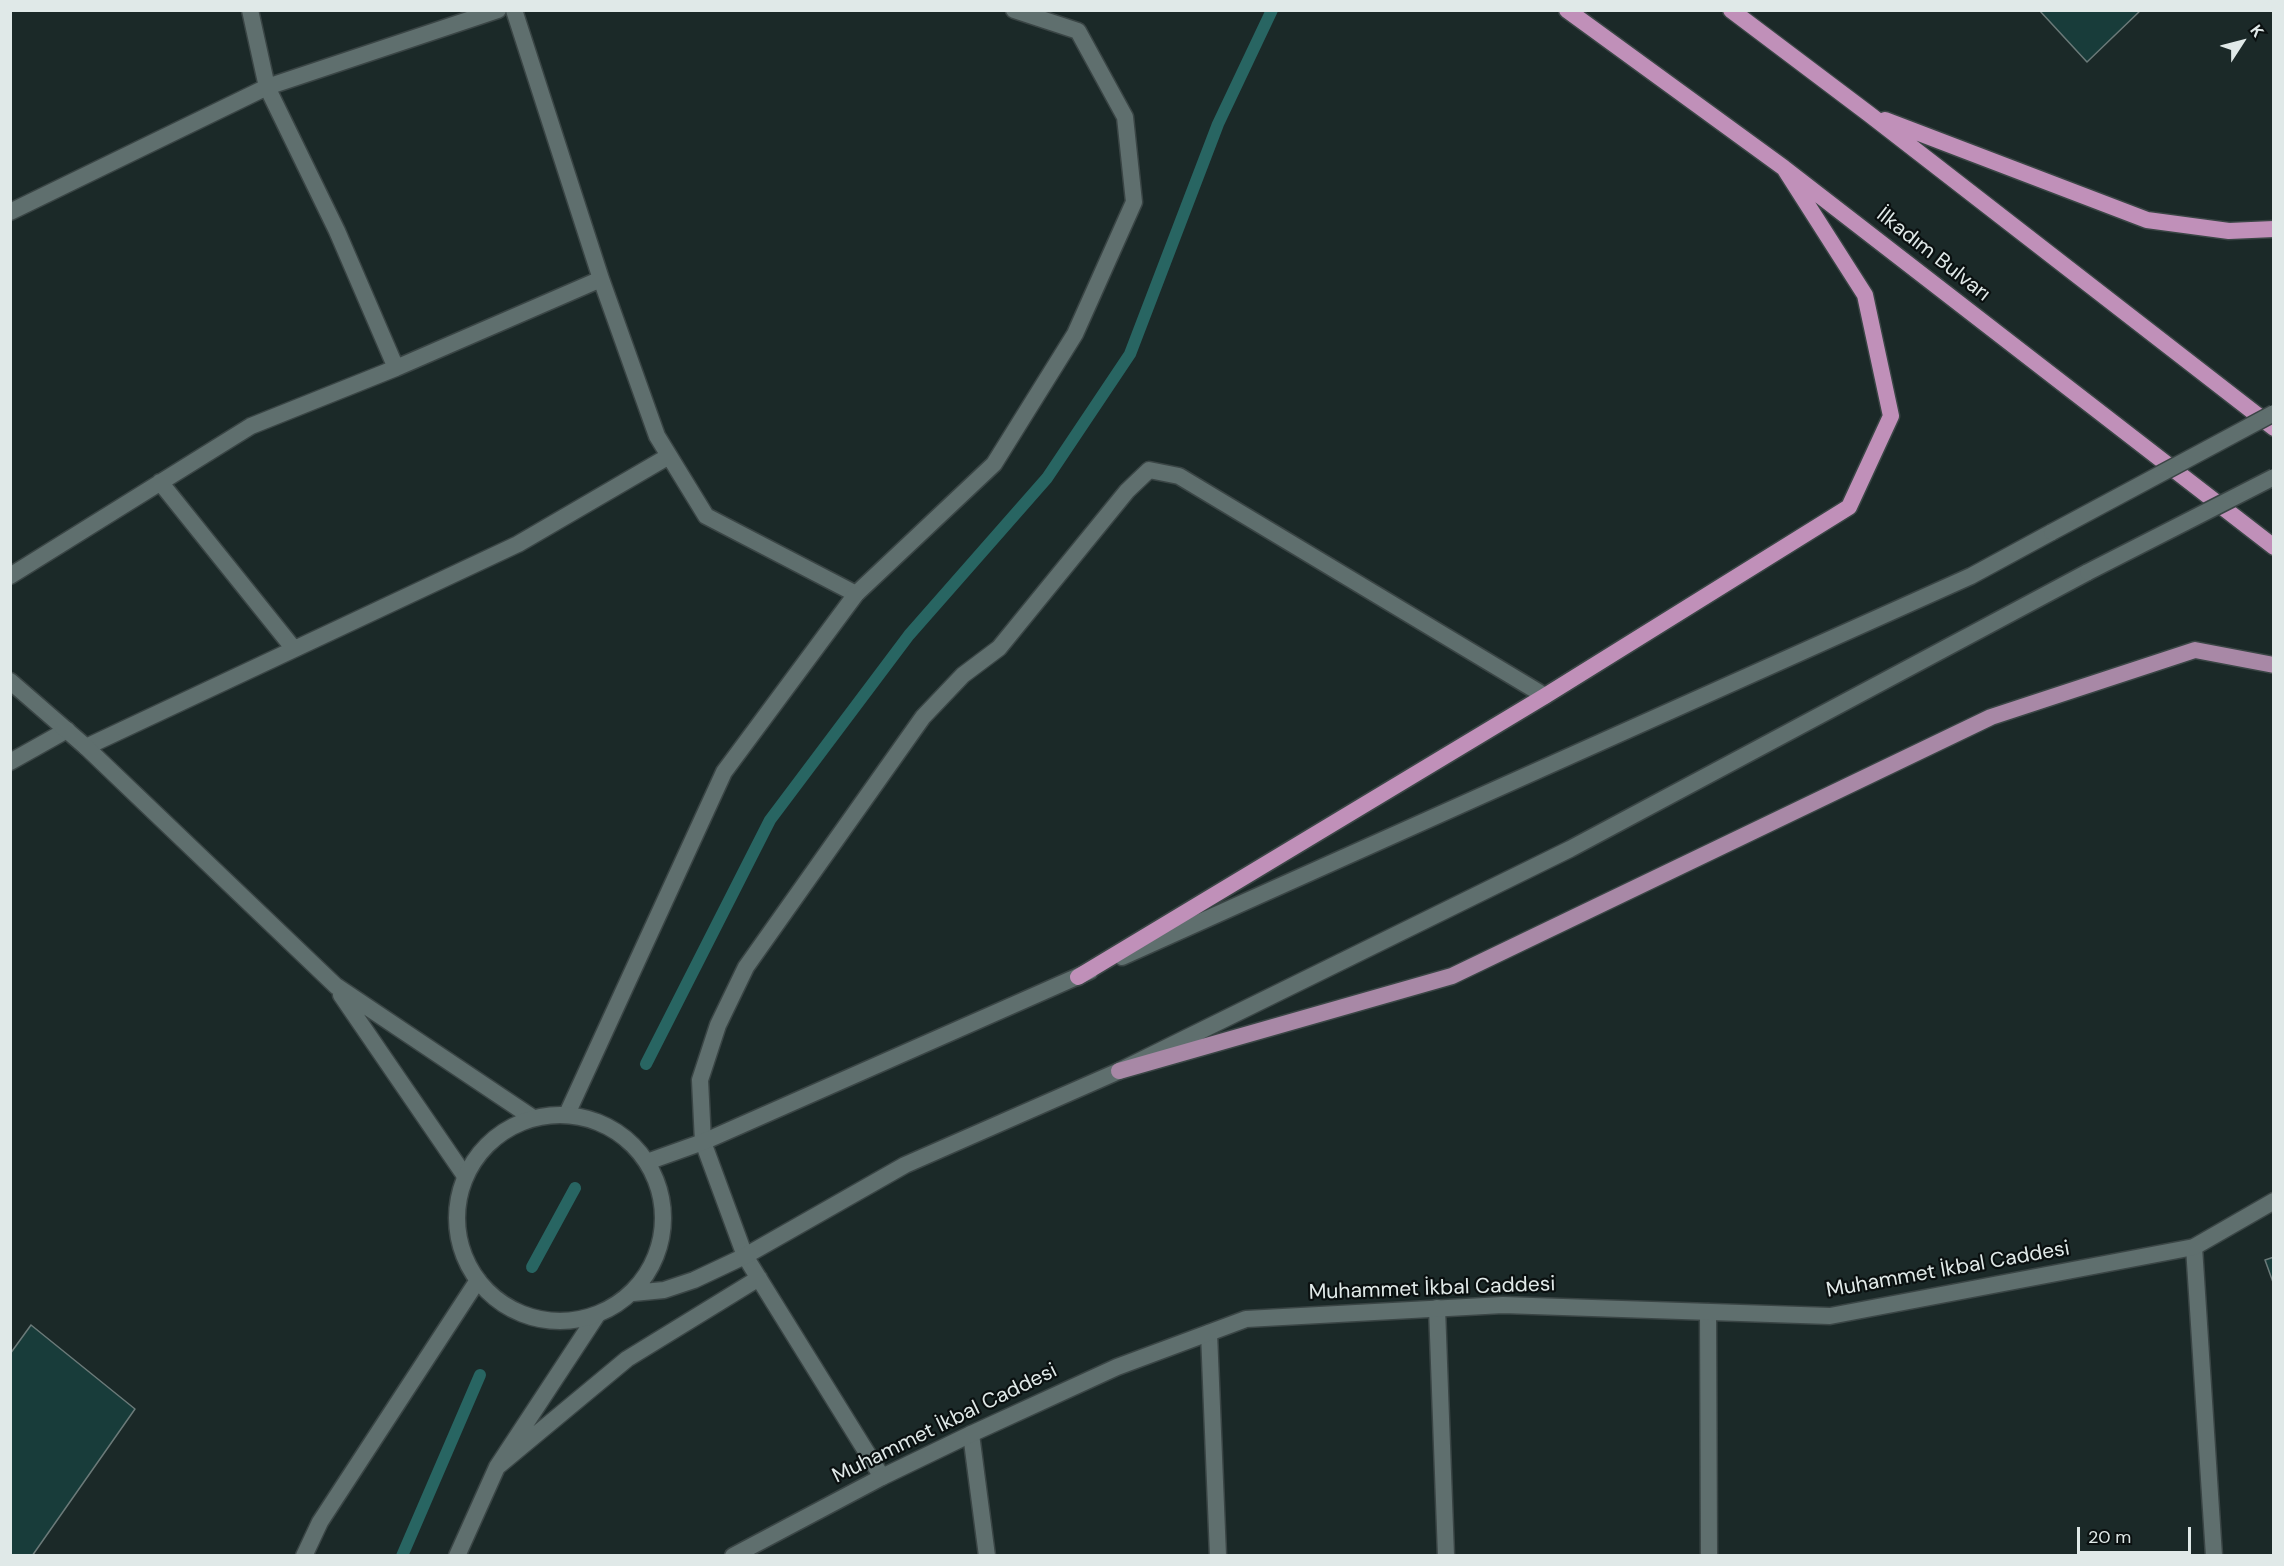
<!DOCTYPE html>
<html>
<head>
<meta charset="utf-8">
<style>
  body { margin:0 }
  #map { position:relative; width:2284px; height:1566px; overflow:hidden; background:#1b2928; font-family:"DM Sans",sans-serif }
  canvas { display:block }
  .frame { position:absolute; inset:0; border:12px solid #e0e9e8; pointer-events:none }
  .north { position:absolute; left:2212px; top:12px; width:60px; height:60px; -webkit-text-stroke:4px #0a1010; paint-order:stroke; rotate:54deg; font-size:16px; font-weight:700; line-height:24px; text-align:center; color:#e0e9e8 }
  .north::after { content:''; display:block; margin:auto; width:21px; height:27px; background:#e0e9e8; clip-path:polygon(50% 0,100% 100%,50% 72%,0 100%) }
  .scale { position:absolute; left:2077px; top:1527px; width:114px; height:27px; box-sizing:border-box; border:3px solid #e0e9e8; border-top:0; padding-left:8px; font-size:18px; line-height:21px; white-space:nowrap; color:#e0e9e8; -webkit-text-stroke:4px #0a1010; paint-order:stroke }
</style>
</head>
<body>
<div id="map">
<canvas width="2284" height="1566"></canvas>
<div class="frame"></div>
<div class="north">K</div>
<div class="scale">20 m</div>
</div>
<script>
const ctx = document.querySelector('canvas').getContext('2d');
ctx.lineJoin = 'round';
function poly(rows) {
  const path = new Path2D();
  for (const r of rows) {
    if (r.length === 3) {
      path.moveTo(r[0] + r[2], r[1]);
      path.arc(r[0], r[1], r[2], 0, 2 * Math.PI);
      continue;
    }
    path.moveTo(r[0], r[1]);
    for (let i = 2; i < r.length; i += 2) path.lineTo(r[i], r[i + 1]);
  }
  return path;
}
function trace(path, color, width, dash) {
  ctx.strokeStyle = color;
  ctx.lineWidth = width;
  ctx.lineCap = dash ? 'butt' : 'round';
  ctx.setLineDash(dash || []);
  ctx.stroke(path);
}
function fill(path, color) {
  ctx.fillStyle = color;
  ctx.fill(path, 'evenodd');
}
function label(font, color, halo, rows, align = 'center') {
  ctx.font = font + ' "DM Sans",sans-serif';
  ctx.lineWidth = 4.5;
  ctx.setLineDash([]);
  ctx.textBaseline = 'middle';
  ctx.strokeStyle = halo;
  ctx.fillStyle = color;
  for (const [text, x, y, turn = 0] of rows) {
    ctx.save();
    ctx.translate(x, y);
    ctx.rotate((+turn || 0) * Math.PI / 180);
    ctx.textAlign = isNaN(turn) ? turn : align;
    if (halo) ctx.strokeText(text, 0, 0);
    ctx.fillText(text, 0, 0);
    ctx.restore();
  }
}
trace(poly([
  [646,1064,770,820,909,635,1047,478,1130,354,1218,124,1272,10],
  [532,1267,575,1188],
  [402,1556,480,1375]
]), '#286562', 12);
const building = poly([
  [2039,10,2141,10,2087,62,2039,10],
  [2274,1257,2274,1285,2265,1260,2274,1257],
  [31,1325,135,1409,32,1556,10,1556,10,1354,31,1325]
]);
fill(building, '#183c3a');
trace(building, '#6b7a79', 1.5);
const minor = poly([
  [250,10,267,87,337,231,396,368],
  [514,10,601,279,657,436,706,516,856,594],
  [10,212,267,87,498,10],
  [160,482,294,649],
  [10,576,251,426,396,368,601,279],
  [86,747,518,544,669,456],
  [10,762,67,730],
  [1437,1308,1446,1556],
  [1708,1312,1709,1556],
  [1209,1333,1218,1556],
  [971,1434,987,1556],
  [497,1467,627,1359,759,1278],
  [882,1477,745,1256,703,1142,700,1080,718,1025,746,967,923,717,963,675,999,648,1127,491,1149,470,1179,476,1545,696],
  [457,1556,497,1467,597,1315]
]);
const tertiary = poly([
  [10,681,86,747,336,986,533,1118],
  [341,995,465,1176],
  [567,1114,724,772,856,594,994,464,1075,334,1134,202,1125,117,1078,31,1014,10],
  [2194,1247,2214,1556]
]);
const secondary = poly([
  [1122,957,1971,576,2052,532],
  [560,1218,103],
  [647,1162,703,1142,1090,971],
  [633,1293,664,1290,694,1280,745,1256,905,1165,1119,1071,1570,849,2088,572],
  [304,1556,320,1522,478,1280],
  [733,1556,882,1477,971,1434,1117,1367,1246,1319,1503,1305,1830,1316,2194,1247,2274,1201]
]);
const primary = poly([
  [1119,1071,1452,976,1991,717,2195,650,2274,665]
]);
const trunk = poly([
  [1567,10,1784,168,2274,547],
  [1731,10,1869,114,2274,428],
  [1885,120,2147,220,2229,231,2274,229],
  [1078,977,1545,696,1849,507,1891,416,1865,295,1784,168]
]);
trace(minor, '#3a4545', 19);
trace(tertiary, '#3a4545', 19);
trace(secondary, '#3a4545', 19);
trace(primary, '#3a4545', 19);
trace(trunk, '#3a4545', 19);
trace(minor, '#5f6f6e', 16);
trace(tertiary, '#5f6f6e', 16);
trace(secondary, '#5f6f6e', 16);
trace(primary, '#a888a6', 16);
trace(trunk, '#c090b9', 16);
const secondaryBridge = poly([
  [2052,532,2274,413],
  [2088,572,2274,477]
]);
trace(secondaryBridge, '#3a4545', 19, []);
trace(secondaryBridge, '#5f6f6e', 16);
label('21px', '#e0e9e8', '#0a1010', [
  ["İlkadım Bulvarı",1933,255,38],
  ["Muhammet İkbal Caddesi",1948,1270,-10],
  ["Muhammet İkbal Caddesi",1432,1289,-2],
  ["Muhammet İkbal Caddesi",945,1424,-26]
]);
</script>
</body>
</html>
